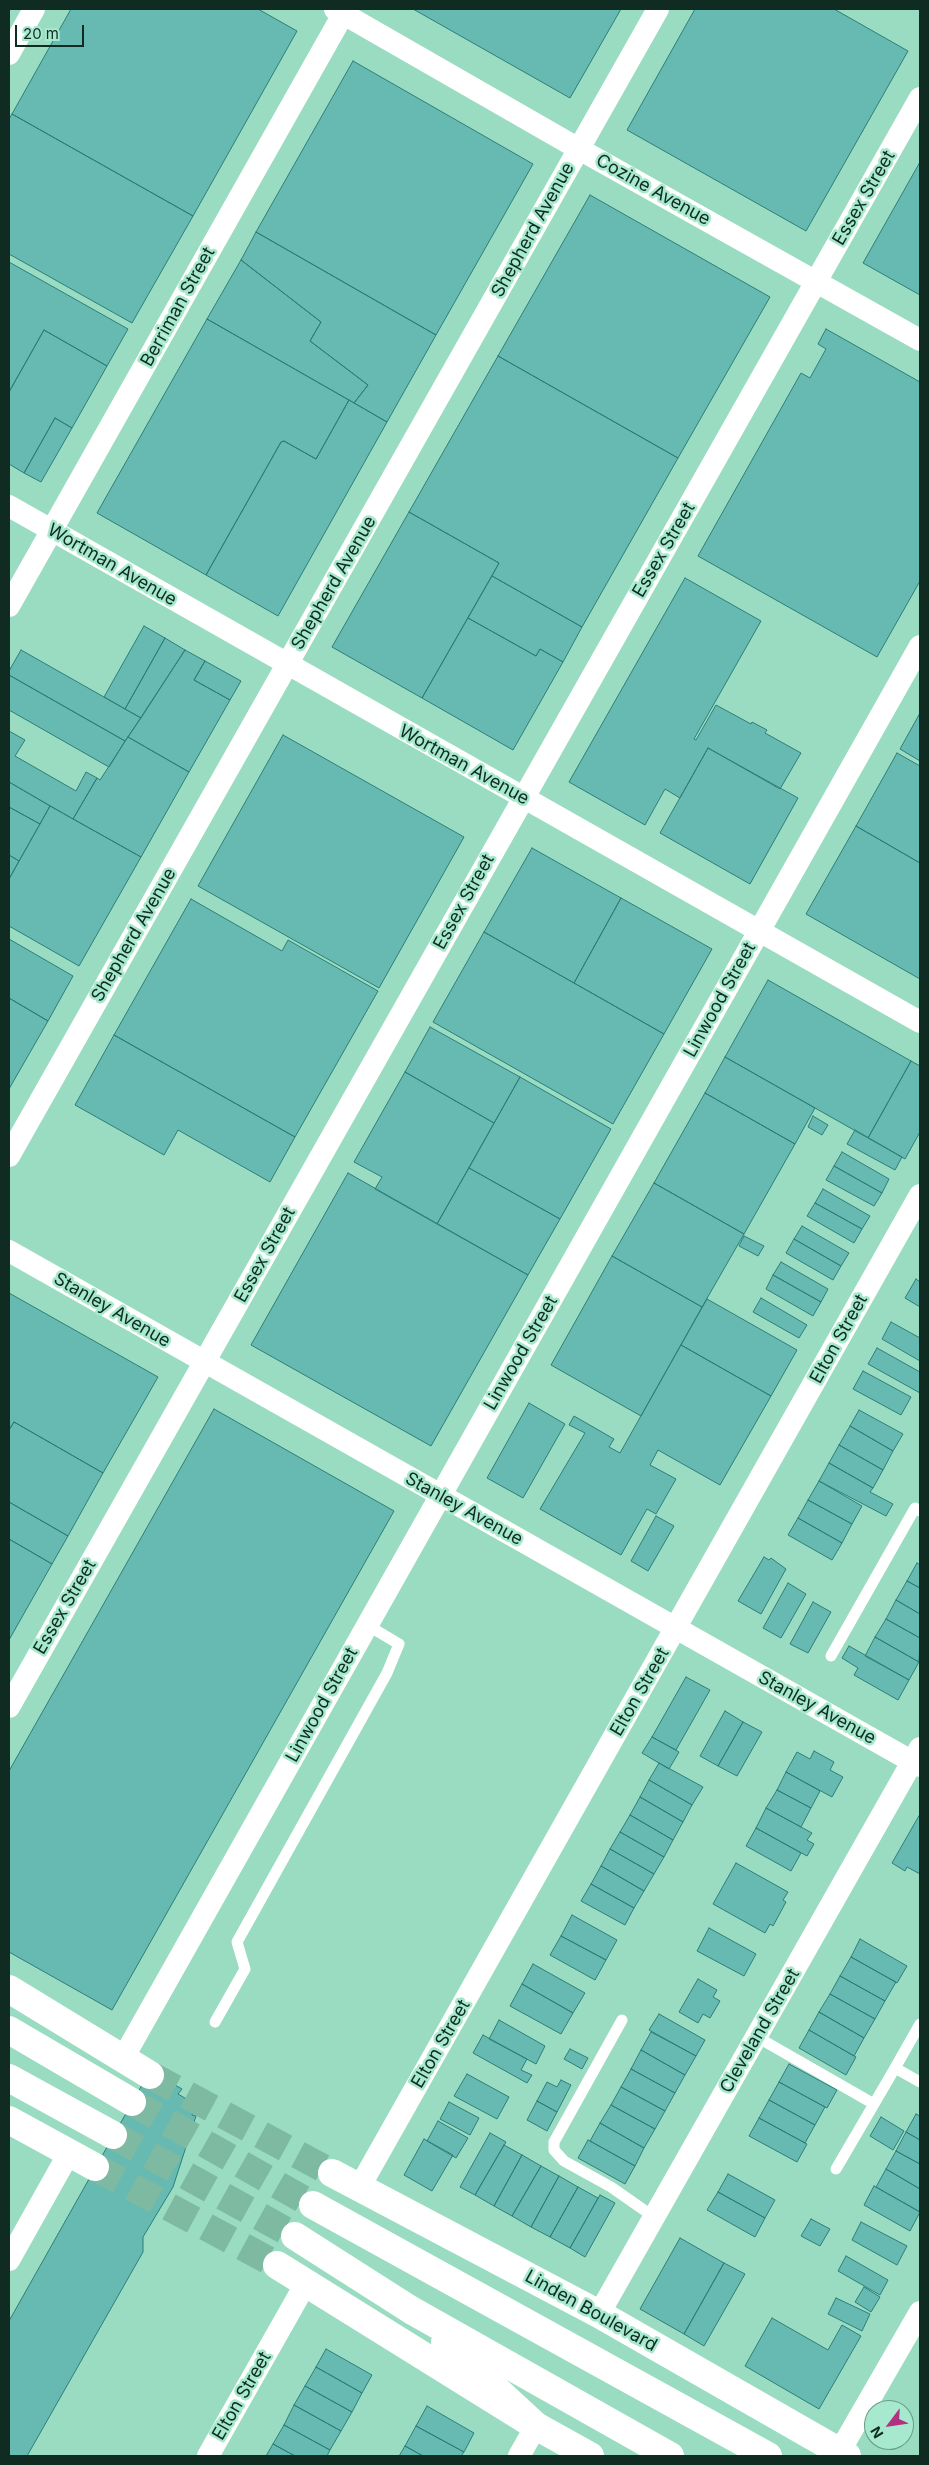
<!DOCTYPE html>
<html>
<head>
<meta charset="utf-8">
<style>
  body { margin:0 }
  #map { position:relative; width:929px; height:2465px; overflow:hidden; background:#99dcc1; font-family:Inter,sans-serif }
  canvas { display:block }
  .frame { position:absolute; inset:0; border:10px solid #102c22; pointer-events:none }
  .north { position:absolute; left:864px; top:2400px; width:50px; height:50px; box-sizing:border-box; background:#a6e9ce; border:1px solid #6a9d89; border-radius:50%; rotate:239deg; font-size:14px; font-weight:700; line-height:20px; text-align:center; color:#102c22 }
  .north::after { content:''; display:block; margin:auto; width:18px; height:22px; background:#b13280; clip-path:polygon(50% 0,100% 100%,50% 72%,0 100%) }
  .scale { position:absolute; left:15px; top:25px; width:69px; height:22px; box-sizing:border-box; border:2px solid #102c22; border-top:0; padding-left:6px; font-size:15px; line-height:18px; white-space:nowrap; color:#102c22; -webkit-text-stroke:4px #a6e9ce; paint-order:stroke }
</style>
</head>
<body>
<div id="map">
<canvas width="929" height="2465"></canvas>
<div class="frame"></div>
<div class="north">N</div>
<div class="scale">20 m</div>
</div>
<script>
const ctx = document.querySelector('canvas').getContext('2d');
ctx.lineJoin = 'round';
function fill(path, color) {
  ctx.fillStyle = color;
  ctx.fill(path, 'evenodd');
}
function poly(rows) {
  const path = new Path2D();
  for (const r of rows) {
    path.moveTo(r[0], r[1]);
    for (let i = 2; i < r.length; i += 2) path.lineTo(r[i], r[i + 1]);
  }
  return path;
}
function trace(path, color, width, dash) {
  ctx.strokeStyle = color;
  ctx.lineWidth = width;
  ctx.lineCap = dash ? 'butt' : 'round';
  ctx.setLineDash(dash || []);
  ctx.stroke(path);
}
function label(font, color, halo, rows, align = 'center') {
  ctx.font = font + ' Inter,sans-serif';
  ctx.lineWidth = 5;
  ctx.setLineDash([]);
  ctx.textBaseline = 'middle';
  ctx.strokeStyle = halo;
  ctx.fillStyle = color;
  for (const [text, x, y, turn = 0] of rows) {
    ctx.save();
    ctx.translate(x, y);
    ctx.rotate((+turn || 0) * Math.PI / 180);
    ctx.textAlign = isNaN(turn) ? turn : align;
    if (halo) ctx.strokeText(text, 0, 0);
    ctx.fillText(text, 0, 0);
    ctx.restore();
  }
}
const building = poly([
  [71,9,258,9,297,31,193,216,12,114,71,9],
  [413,9,621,9,570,98,413,9],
  [695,9,834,9,908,51,806,231,627,130,695,9],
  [353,61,533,164,436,335,256,232,353,61],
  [12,114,193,216,132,323,9,254,9,119,12,114],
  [920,162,920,295,863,263,920,162],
  [590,195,770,297,678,458,498,356,590,195],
  [256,232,436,335,387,422,354,403,368,385,310,341,321,322,241,260,256,232],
  [241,260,321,322,310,341,368,385,354,403,207,319,241,260],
  [9,262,128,329,107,366,44,330,9,392,9,262],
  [207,319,349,400,316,459,284,441,281,442,206,575,97,513,207,319],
  [826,329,920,382,920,581,877,657,698,556,801,373,810,378,826,349,818,344,826,329],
  [44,330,107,366,72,428,55,418,24,473,9,464,9,392,44,330],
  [498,356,678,458,582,627,492,576,499,563,409,512,498,356],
  [349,400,387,422,278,616,206,575,281,442,284,441,316,459,349,400],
  [55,418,72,428,41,482,24,473,55,418],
  [409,512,499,563,422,698,332,647,409,512],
  [492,576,582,627,563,662,540,649,536,656,468,618,492,576],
  [685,578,761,621,694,739,696,740,716,705,751,724,752,722,767,730,765,733,801,753,780,789,708,748,680,798,665,789,645,825,569,782,685,578],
  [468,618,536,656,540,649,563,662,513,750,422,698,468,618],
  [144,626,165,638,125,709,104,697,144,626],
  [165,638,185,650,141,718,125,709,165,638],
  [21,650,141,718,125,741,9,675,9,671,21,650],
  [185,650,205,661,194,680,230,700,189,772,128,737,185,650],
  [205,661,241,681,230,700,194,680,205,661],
  [9,675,125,741,109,767,9,710,9,675],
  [920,713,920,761,900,749,920,713],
  [9,731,25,740,15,756,76,791,86,772,97,778,73,819,9,782,9,731],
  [283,735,464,837,379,988,198,886,283,735],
  [128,737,189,772,141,857,73,819,97,778,100,780,128,737],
  [708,748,798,798,750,884,660,833,708,748],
  [897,753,920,766,920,863,856,826,897,753],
  [9,782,50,806,40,824,9,807,9,782],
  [50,806,141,857,79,966,9,926,9,879,50,806],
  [9,807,40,824,19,861,9,855,9,807],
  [856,826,920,863,920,979,806,914,856,826],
  [532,848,621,898,574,983,484,932,532,848],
  [9,855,19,861,9,879,9,855],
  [621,898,712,949,664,1034,574,983,621,898],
  [191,899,282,951,288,940,378,991,295,1137,114,1035,191,899],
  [484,932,664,1034,613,1124,433,1022,484,932],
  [9,939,73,976,48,1021,9,998,9,939],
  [768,980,911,1061,868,1138,725,1057,768,980],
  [9,998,48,1021,9,1089,9,998],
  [430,1027,520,1077,494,1123,405,1072,430,1027],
  [114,1035,295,1137,270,1182,178,1130,164,1155,75,1105,114,1035],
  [725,1057,815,1108,795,1144,705,1093,725,1057],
  [911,1061,920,1066,920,1132,905,1159,868,1138,911,1061],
  [405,1072,494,1123,437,1224,375,1189,382,1177,354,1162,405,1072],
  [520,1077,611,1129,560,1219,469,1168,520,1077],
  [705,1093,795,1144,744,1234,654,1183,705,1093],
  [813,1116,828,1125,822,1135,808,1127,813,1116],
  [855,1130,902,1157,895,1170,847,1144,855,1130],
  [842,1152,889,1179,882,1193,834,1166,842,1152],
  [834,1166,882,1193,874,1206,826,1180,834,1166],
  [469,1168,560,1219,528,1275,437,1224,469,1168],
  [348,1173,528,1275,431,1446,251,1345,348,1173],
  [654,1183,744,1234,702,1307,612,1256,654,1183],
  [823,1189,870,1216,862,1229,815,1203,823,1189],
  [815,1203,862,1229,854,1243,807,1216,815,1203],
  [802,1226,849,1253,841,1266,794,1239,802,1226],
  [744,1236,764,1246,758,1256,739,1246,744,1236],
  [794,1239,841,1266,833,1280,786,1253,794,1239],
  [612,1256,702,1307,641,1416,551,1365,612,1256],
  [781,1262,828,1289,821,1302,773,1275,781,1262],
  [773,1275,821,1302,813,1316,766,1289,773,1275],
  [916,1279,920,1282,920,1307,905,1298,916,1279],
  [9,1293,158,1377,103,1473,14,1422,9,1430,9,1293],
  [761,1298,807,1325,799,1338,753,1312,761,1298],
  [707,1299,797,1350,771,1396,681,1345,707,1299],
  [891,1322,920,1338,920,1361,882,1339,891,1322],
  [681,1345,771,1396,720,1485,658,1450,650,1465,676,1479,656,1514,647,1509,621,1555,540,1509,585,1433,569,1425,574,1416,614,1439,609,1447,620,1453,681,1345],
  [877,1348,920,1372,920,1393,868,1364,877,1348],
  [863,1371,911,1397,901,1415,853,1389,863,1371],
  [529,1403,565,1424,523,1498,487,1478,529,1403],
  [214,1409,394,1511,112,2010,9,1952,9,1771,214,1409],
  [859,1410,903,1434,893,1451,850,1426,859,1410],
  [14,1422,103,1473,68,1536,9,1502,9,1430,14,1422],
  [850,1426,893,1451,883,1470,839,1445,850,1426],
  [839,1445,883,1470,873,1488,829,1463,839,1445],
  [829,1463,873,1488,870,1492,893,1504,886,1516,819,1481,829,1463],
  [819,1481,862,1506,852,1524,808,1500,819,1481],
  [808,1500,852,1524,842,1543,798,1518,808,1500],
  [9,1502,68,1536,52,1564,9,1539,9,1502],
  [656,1516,674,1526,648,1571,631,1561,656,1516],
  [798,1518,842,1543,832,1560,788,1535,798,1518],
  [9,1539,52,1564,9,1640,9,1539],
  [764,1557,769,1560,771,1558,786,1569,761,1614,738,1601,764,1557],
  [917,1563,920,1565,920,1588,907,1581,917,1563],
  [907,1581,920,1588,920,1614,896,1600,907,1581],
  [788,1583,806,1594,781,1638,763,1628,788,1583],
  [896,1600,920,1614,920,1638,886,1619,896,1600],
  [813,1602,831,1612,808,1653,790,1644,813,1602],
  [886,1619,920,1638,919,1662,875,1637,886,1619],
  [875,1637,919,1662,909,1680,865,1656,875,1637],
  [849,1646,909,1680,898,1700,854,1675,858,1668,842,1658,849,1646],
  [686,1677,710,1690,676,1750,652,1737,686,1677],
  [725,1711,743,1722,718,1766,700,1756,725,1711],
  [743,1722,762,1732,737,1776,718,1766,743,1722],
  [652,1737,679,1752,669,1769,642,1753,652,1737],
  [814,1751,834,1762,830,1770,843,1777,832,1797,786,1772,797,1752,810,1759,814,1751],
  [659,1763,703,1787,692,1805,649,1780,659,1763],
  [786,1772,820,1791,811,1808,777,1790,786,1772],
  [649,1780,692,1805,683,1822,640,1797,649,1780],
  [777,1790,811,1808,801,1827,766,1808,777,1790],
  [640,1797,683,1822,673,1840,630,1815,640,1797],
  [766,1808,812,1833,807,1840,814,1844,807,1856,756,1828,766,1808],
  [920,1814,920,1874,907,1867,905,1871,892,1863,920,1814],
  [630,1815,673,1840,664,1857,620,1832,630,1815],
  [756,1828,801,1853,791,1871,746,1846,756,1828],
  [620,1832,664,1857,654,1874,610,1849,620,1832],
  [610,1849,654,1874,644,1891,601,1866,610,1849],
  [736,1863,788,1892,783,1900,786,1902,773,1926,770,1924,765,1933,713,1904,736,1863],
  [601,1866,644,1891,634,1908,591,1884,601,1866],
  [591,1884,634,1908,625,1925,581,1901,591,1884],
  [572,1915,617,1940,606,1960,561,1936,572,1915],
  [709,1928,756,1954,744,1976,697,1951,709,1928],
  [561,1936,606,1960,595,1980,550,1955,561,1936],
  [860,1939,907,1966,897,1983,851,1957,860,1939],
  [851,1957,896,1982,885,2001,840,1976,851,1957],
  [533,1964,585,1993,573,2013,522,1984,533,1964],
  [840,1976,885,2001,875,2019,830,1994,840,1976],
  [698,1979,717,1990,713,1997,720,2001,710,2018,703,2014,698,2023,679,2012,698,1979],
  [522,1984,573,2013,561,2034,510,2006,522,1984],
  [830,1994,875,2019,864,2038,819,2012,830,1994],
  [819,2012,864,2038,854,2056,809,2030,819,2012],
  [659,2014,705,2040,696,2056,649,2030,659,2014],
  [499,2020,545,2046,536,2064,489,2039,499,2020],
  [809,2030,856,2057,846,2075,799,2048,809,2030],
  [651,2032,696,2056,685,2075,641,2050,651,2032],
  [483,2035,527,2059,521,2070,532,2075,527,2083,473,2053,483,2035],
  [570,2049,588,2058,582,2069,564,2059,570,2049],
  [641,2050,685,2075,675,2093,631,2069,641,2050],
  [789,2064,837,2090,827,2108,779,2082,789,2064],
  [631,2069,675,2093,665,2111,621,2087,631,2069],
  [152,2072,182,2089,178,2094,195,2104,192,2115,196,2116,173,2187,143,2237,143,2252,27,2456,9,2456,9,2321,142,2085,152,2072],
  [467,2074,509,2097,497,2119,454,2096,467,2074],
  [561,2080,571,2085,557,2112,537,2101,547,2082,557,2087,561,2080],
  [779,2082,825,2107,815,2125,769,2100,779,2082],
  [621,2087,665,2111,655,2129,611,2105,621,2087],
  [769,2100,815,2125,805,2143,759,2118,769,2100],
  [537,2101,557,2112,547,2131,527,2120,537,2101],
  [449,2102,479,2118,470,2135,440,2119,449,2102],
  [611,2105,655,2129,644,2148,600,2123,611,2105],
  [916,2114,920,2116,920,2140,906,2132,916,2114],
  [881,2117,904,2131,893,2150,870,2136,881,2117],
  [759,2118,807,2144,797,2162,749,2136,759,2118],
  [438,2121,468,2138,456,2158,427,2141,438,2121],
  [600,2123,644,2148,635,2166,590,2141,600,2123],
  [906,2132,920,2140,920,2164,896,2151,906,2132],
  [490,2133,506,2142,475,2195,460,2187,490,2133],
  [424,2139,453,2155,432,2191,404,2175,424,2139],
  [588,2140,635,2166,625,2184,578,2158,588,2140],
  [504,2145,522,2155,494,2206,475,2195,504,2145],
  [896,2151,920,2164,920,2189,886,2169,896,2151],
  [522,2155,541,2166,512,2216,494,2206,522,2155],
  [541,2166,559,2176,531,2227,512,2216,541,2166],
  [886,2169,920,2189,920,2212,876,2187,886,2169],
  [728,2174,775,2200,765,2218,718,2192,728,2174],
  [559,2176,578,2187,550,2237,531,2227,559,2176],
  [874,2186,920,2212,910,2231,864,2205,874,2186],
  [578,2187,598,2198,570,2248,550,2237,578,2187],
  [718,2192,765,2218,755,2237,707,2210,718,2192],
  [600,2195,615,2203,585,2257,570,2248,600,2195],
  [811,2219,830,2229,820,2246,801,2236,811,2219],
  [861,2222,907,2246,897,2265,852,2240,861,2222],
  [680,2238,724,2263,684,2334,640,2309,680,2238],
  [846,2256,888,2280,880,2295,838,2271,846,2256],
  [724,2263,745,2274,704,2346,684,2334,724,2263],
  [864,2287,880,2297,871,2312,855,2302,864,2287],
  [836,2298,870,2314,862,2331,828,2314,836,2298],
  [772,2318,828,2350,842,2325,861,2336,819,2409,745,2366,772,2318],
  [326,2349,372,2375,362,2393,316,2367,326,2349],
  [316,2367,362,2393,352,2412,305,2386,316,2367],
  [305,2386,352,2412,341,2431,294,2405,305,2386],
  [294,2405,341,2431,330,2450,284,2425,294,2405],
  [427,2406,474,2433,464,2452,416,2426,427,2406],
  [284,2425,330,2450,327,2456,295,2456,273,2444,284,2425],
  [416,2426,464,2452,461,2456,423,2456,405,2446,416,2426],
  [273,2444,295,2456,266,2456,273,2444],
  [405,2446,423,2456,399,2456,405,2446]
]);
fill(building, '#67bab2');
trace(building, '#2d7e77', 1);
trace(poly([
  [150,2075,332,2173],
  [95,2167,277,2265]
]), '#7eb9a1', 28, [28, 14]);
trace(poly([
  [132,2102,313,2205],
  [113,2135,295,2236]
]), '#7eb9a1', 28, [28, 14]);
trace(poly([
  [831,1656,915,1508,920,1511],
  [622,2020,554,2142,554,2150,564,2161,611,2187,654,2217],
  [215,2022,245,1969,237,1942,387,1673,399,1644,367,1625],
  [757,2037,874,2104,895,2068,920,2082],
  [895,2068,920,2024],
  [836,2169,874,2104]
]), '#fff', 11);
trace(poly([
  [335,9,579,149,920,340],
  [9,54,34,9],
  [9,506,920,1022],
  [9,606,346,9],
  [9,1156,658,9],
  [9,1251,920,1766],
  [9,1707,920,98],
  [122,2060,920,646],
  [359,2188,920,1195],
  [9,2260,69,2153],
  [599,2314,920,1748],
  [208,2456,306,2283],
  [519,2456,536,2426],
  [837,2456,920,2312]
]), '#fff', 22);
trace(poly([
  [9,1989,150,2075],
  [9,2120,95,2167],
  [332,2173,599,2314,847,2456],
  [277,2265,536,2426,590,2456]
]), '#fff', 28);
trace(poly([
  [9,2030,132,2102],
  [9,2078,113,2135],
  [313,2205,768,2456],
  [295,2236,411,2310,670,2456],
  [445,2342,536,2426]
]), '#fff', 28);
label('18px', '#102c22', '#a6e9ce', [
  ["Cozine Avenue",653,190,29],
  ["Essex Street",864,198,-60],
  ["Shepherd Avenue",533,230,-61],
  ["Berriman Street",178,307,-61],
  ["Essex Street",664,550,-60],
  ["Wortman Avenue",112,565,30],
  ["Shepherd Avenue",334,583,-60],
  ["Wortman Avenue",464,765,29],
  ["Essex Street",464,902,-61],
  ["Shepherd Avenue",134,935,-60],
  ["Linwood Street",720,1000,-61],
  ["Essex Street",265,1255,-61],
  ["Stanley Avenue",112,1310,30],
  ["Elton Street",839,1339,-61],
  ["Linwood Street",521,1353,-60],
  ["Stanley Avenue",464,1509,29],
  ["Essex Street",65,1607,-60],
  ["Elton Street",640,1692,-60],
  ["Linwood Street",322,1705,-61],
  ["Stanley Avenue",817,1708,29],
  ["Cleveland Street",760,2031,-60],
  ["Elton Street",441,2044,-60],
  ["Linden Boulevard",591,2311,29],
  ["Elton Street",242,2396,-60]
]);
</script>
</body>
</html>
